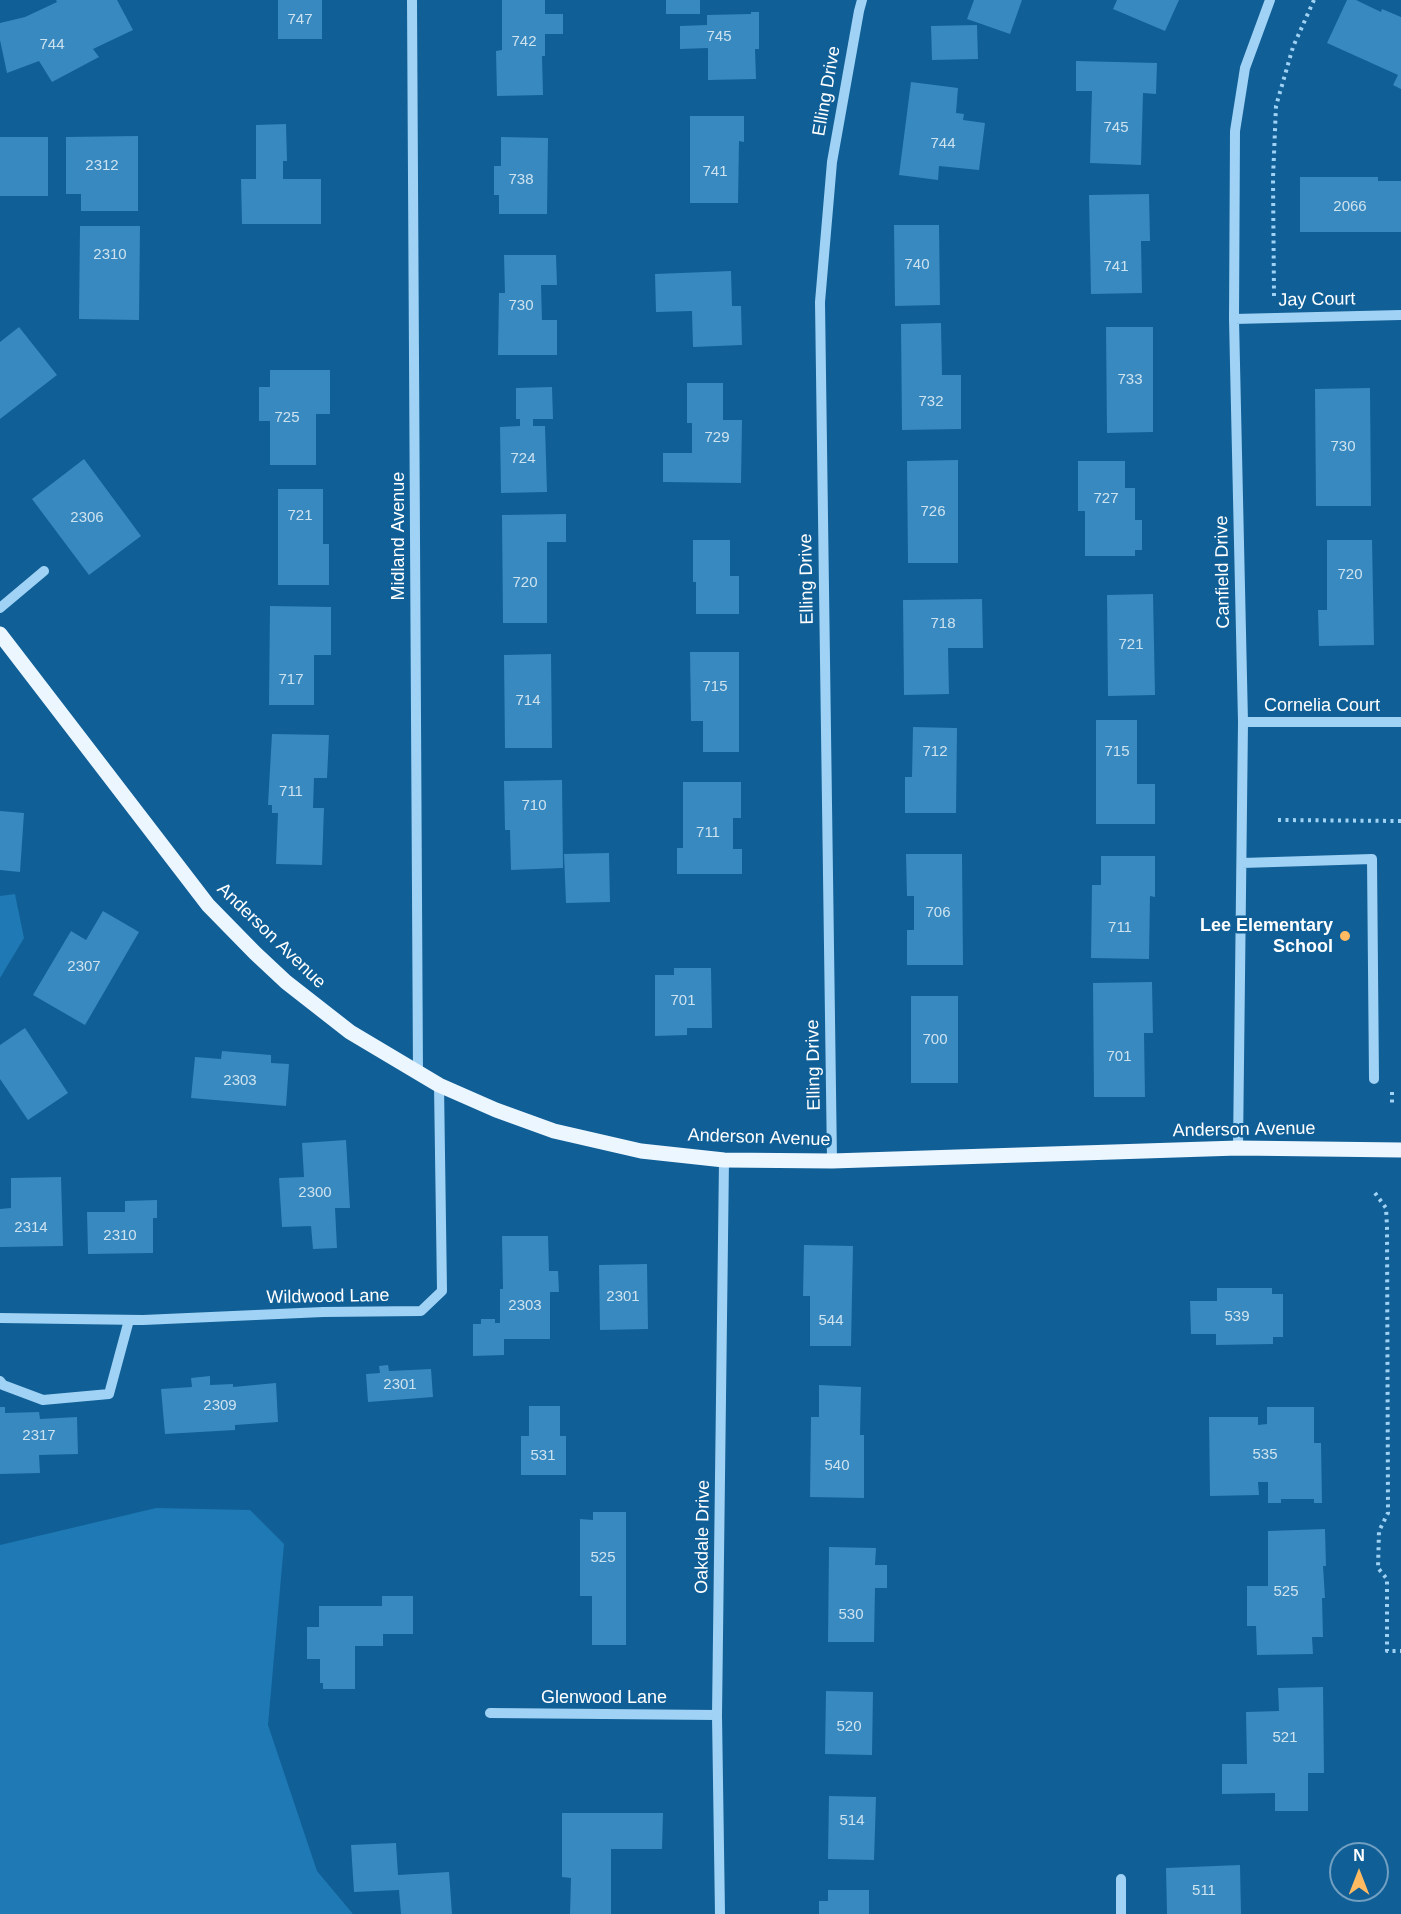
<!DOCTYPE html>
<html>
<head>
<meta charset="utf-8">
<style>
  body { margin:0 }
  #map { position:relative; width:1401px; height:1914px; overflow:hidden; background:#105f97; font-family:Helvetica,sans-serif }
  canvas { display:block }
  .north { position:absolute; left:1329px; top:1842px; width:60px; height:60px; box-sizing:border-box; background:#105f97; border:2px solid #709fc1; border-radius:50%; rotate:0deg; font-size:16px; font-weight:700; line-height:24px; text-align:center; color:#fff }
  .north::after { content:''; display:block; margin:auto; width:21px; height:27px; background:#ffba62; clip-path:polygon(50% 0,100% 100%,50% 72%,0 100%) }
</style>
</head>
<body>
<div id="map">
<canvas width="1401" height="1914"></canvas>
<div class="north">N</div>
</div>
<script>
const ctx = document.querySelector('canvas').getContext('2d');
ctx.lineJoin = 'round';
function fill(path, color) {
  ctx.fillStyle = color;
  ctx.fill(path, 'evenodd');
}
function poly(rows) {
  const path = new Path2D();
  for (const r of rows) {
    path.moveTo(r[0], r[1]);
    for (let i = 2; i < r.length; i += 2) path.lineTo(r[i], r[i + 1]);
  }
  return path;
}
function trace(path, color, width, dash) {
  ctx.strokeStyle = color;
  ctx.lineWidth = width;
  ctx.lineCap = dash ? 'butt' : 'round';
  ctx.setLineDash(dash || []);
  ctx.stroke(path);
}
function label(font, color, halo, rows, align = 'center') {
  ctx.font = font + ' Helvetica,sans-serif';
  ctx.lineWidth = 5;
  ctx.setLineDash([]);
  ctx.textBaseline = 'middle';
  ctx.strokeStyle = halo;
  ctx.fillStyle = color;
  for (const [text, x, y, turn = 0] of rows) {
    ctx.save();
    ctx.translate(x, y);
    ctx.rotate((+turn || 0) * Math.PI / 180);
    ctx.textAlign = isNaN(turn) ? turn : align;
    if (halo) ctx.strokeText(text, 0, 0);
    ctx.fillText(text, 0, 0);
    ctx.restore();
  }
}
fill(poly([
  [15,894,24,938,0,978,0,896],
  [156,1508,250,1510,284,1544,268,1725,317,1871,353,1914,0,1914,0,1545]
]), '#1e79b4');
fill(poly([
  [56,0,117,0,133,30,93,49,99,57,52,82,39,61,7,73,0,40,0,23,25,17,57,2],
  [278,0,322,0,322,39,278,39],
  [502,0,545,0,545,14,563,14,563,34,545,34,545,56,542,56,543,95,497,96,496,51,502,50],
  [666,0,700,0,700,14,666,14],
  [974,0,1022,0,1010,34,967,19],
  [1117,0,1179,0,1165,31,1113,9],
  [1347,0,1356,0,1381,12,1382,9,1401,17,1401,89,1393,85,1398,75,1327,43],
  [751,12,759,12,759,49,755,49,756,79,708,80,708,48,680,49,680,26,707,25,707,15,751,14],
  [977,25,978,59,932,60,931,26],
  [1076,61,1157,63,1156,94,1143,93,1141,165,1090,163,1092,91,1076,91],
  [911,82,958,88,956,113,964,114,963,120,985,123,979,170,939,166,938,180,899,175],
  [690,116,744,116,744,142,739,141,738,203,690,203],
  [286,124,287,161,283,161,283,179,321,179,321,224,242,224,241,179,256,179,256,125],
  [138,136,138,211,81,211,81,194,66,194,66,137],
  [0,137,48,137,48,196,0,196],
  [501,137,548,138,547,214,499,214,499,195,494,195,494,166,501,166],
  [1300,177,1378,177,1378,181,1401,181,1401,232,1300,232],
  [1149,194,1150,241,1141,241,1142,293,1091,294,1089,195],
  [894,225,939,225,940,305,895,306],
  [80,226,140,226,139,320,79,319],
  [504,255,556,255,557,285,541,285,542,320,557,320,557,355,498,355,499,293,505,293],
  [731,271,732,306,741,306,742,345,693,347,692,311,656,312,655,274],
  [941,323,942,375,961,375,961,429,902,430,901,324],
  [19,327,57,375,0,419,0,342],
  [1106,327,1153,327,1153,432,1107,433],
  [270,370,330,370,330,414,316,414,316,465,270,465,270,421,259,421,259,387,270,387],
  [687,383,723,383,723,420,742,420,741,483,663,482,663,453,692,453,692,423,687,423],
  [552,387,553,419,533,419,533,426,545,426,547,492,501,493,500,427,520,426,520,419,516,419,516,388],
  [1370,388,1371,506,1316,506,1315,389],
  [84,459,141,536,89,575,32,499],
  [958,460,958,563,908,563,907,461],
  [1078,461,1125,461,1125,488,1135,488,1135,520,1142,520,1142,550,1135,550,1135,556,1085,556,1085,511,1078,511],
  [278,489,323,489,323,544,329,544,329,585,278,585],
  [566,514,566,542,547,542,547,623,503,623,502,515],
  [693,540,730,540,730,576,739,576,739,614,696,614,696,582,693,582],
  [1327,540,1372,540,1374,645,1319,646,1318,610,1327,610],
  [1153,594,1155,695,1108,696,1107,595],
  [982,599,983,648,948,648,949,694,904,695,903,600],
  [270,606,331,607,331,655,314,655,314,705,269,705],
  [690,652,739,652,739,752,703,752,703,721,691,721],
  [551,654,552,748,505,748,504,655],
  [1096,720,1137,720,1137,784,1155,784,1155,824,1096,824],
  [913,727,957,728,956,813,905,813,905,777,912,777],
  [272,734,329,735,327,778,314,778,313,808,324,808,322,865,276,864,278,813,272,813,272,805,268,805],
  [562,780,563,868,511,870,510,830,505,830,504,781],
  [683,782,741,782,741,818,733,818,733,849,742,849,742,874,677,874,677,848,683,848],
  [0,811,24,813,20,872,0,870],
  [609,853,610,902,566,903,564,854],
  [906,854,962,854,963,965,907,965,907,930,914,930,914,896,907,896],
  [1101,856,1155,856,1155,897,1150,896,1149,959,1091,958,1092,885,1101,885],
  [103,911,139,932,85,1025,33,995,71,931,86,940],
  [674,968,711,968,712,1028,687,1028,687,1035,655,1036,655,975,674,975],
  [1152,982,1153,1033,1144,1033,1145,1097,1094,1097,1093,983],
  [911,996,958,996,958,1083,911,1083],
  [25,1028,68,1093,28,1120,0,1079,0,1045],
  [222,1051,271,1055,271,1063,289,1064,286,1106,191,1098,195,1057,221,1059],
  [346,1140,350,1208,335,1208,337,1248,313,1249,311,1226,282,1227,279,1178,304,1177,302,1143],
  [61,1177,63,1246,0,1247,0,1209,11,1208,11,1178],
  [157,1200,157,1218,153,1218,153,1253,88,1254,87,1212,125,1212,125,1201],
  [502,1236,548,1236,549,1271,558,1271,559,1292,550,1292,550,1339,504,1339,504,1355,473,1356,473,1324,481,1324,481,1319,495,1319,495,1323,500,1323,500,1289,503,1289],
  [804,1245,853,1246,851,1346,810,1346,810,1296,803,1296],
  [647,1264,648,1329,600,1330,599,1265],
  [1217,1288,1272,1288,1272,1294,1283,1294,1283,1337,1273,1337,1273,1344,1216,1345,1216,1334,1191,1334,1190,1301,1217,1301],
  [388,1365,389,1371,431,1369,433,1397,368,1402,366,1374,380,1373,379,1366],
  [210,1376,210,1385,233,1384,233,1387,276,1383,278,1422,235,1425,235,1430,165,1434,161,1389,192,1387,191,1378],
  [819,1385,861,1387,860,1435,864,1435,864,1498,810,1497,811,1417,819,1417],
  [529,1406,560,1406,560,1436,566,1436,566,1475,521,1475,521,1436,529,1436],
  [0,1407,5,1407,5,1413,39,1412,40,1419,77,1417,78,1454,39,1455,40,1473,0,1474],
  [1267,1407,1314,1407,1314,1443,1321,1443,1322,1503,1314,1503,1314,1499,1281,1499,1281,1503,1268,1503,1268,1482,1258,1482,1259,1495,1210,1496,1209,1417,1258,1417,1258,1425,1267,1424],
  [593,1512,626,1512,626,1645,592,1645,592,1596,580,1596,580,1519,593,1520],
  [1325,1529,1326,1566,1323,1566,1325,1598,1322,1598,1323,1637,1312,1637,1313,1654,1257,1655,1256,1626,1247,1626,1247,1586,1268,1586,1268,1531],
  [829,1547,876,1548,875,1565,887,1565,887,1588,875,1588,874,1642,828,1642],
  [382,1596,413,1596,413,1634,383,1634,383,1646,355,1646,355,1689,323,1689,323,1683,320,1683,320,1659,307,1659,307,1627,319,1627,319,1606,382,1606],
  [1323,1687,1324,1773,1308,1773,1308,1811,1275,1811,1275,1793,1222,1794,1222,1764,1247,1764,1246,1712,1279,1711,1278,1688],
  [826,1691,873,1692,872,1755,825,1754],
  [829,1796,876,1797,874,1860,828,1859],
  [562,1813,663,1813,662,1849,611,1849,611,1914,570,1914,571,1878,562,1877],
  [396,1843,398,1875,449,1872,452,1914,401,1914,399,1890,354,1892,351,1845],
  [1240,1865,1241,1914,1167,1914,1166,1868],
  [828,1890,869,1890,869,1914,819,1914,819,1901,828,1901]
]), '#3889bf');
trace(poly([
  [1274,296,1273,178,1276,106,1293,47,1314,0],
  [1278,820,1401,821],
  [1392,1092,1392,1107],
  [1375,1193,1386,1208,1387,1226,1388,1513,1379,1531,1378,1568,1387,1579,1387,1651,1401,1651]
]), '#9fd2f4', 4, [3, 4.5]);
trace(poly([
  [412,0,418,1073],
  [1234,319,1401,315],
  [0,608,44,571],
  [1243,722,1401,722],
  [1242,863,1372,859,1374,1079],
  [1238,1148,1243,722,1234,319,1235,131,1245,68,1270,0],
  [832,1161,820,302,832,162,859,11,862,0],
  [0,1318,143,1320,323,1312,421,1311,442,1291,439,1085],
  [0,1381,3,1385,43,1400,109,1394,129,1320],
  [490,1713,717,1715],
  [1121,1879,1121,1914],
  [720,1914,717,1715,724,1160]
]), '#9fd2f4', 10);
trace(poly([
  [0,634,208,905,255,953,286,982,350,1032,439,1085,496,1110,554,1131,641,1151,724,1160,832,1161,1238,1148,1401,1150]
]), '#ecf6ff', 15);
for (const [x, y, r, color] of [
  [1345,936,6,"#ffba62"]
]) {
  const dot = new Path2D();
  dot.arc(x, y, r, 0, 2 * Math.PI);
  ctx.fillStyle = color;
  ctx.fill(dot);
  trace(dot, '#105f97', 2);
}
label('15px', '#cde2ef', null, [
  ["747",300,20],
  ["745",719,37],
  ["742",524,42],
  ["744",52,45],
  ["745",1116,128],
  ["744",943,144],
  ["2312",102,166],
  ["741",715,172],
  ["738",521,180],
  ["2066",1350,207],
  ["2310",110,255],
  ["740",917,265],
  ["741",1116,267],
  ["730",521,306],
  ["733",1130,380],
  ["732",931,402],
  ["725",287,418],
  ["729",717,438],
  ["730",1343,447],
  ["724",523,459],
  ["727",1106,499],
  ["726",933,512],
  ["721",300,516],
  ["2306",87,518],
  ["720",1350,575],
  ["720",525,583],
  ["718",943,624],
  ["721",1131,645],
  ["717",291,680],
  ["715",715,687],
  ["714",528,701],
  ["712",935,752],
  ["715",1117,752],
  ["711",291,792],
  ["710",534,806],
  ["711",708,833],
  ["706",938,913],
  ["711",1120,928],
  ["2307",84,967],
  ["701",683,1001],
  ["700",935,1040],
  ["701",1119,1057],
  ["2303",240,1081],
  ["2300",315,1193],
  ["2314",31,1228],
  ["2310",120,1236],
  ["2301",623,1297],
  ["2303",525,1306],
  ["539",1237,1317],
  ["544",831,1321],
  ["2301",400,1385],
  ["2309",220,1406],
  ["2317",39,1436],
  ["535",1265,1455],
  ["531",543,1456],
  ["540",837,1466],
  ["525",603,1558],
  ["525",1286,1592],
  ["530",851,1615],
  ["520",849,1727],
  ["521",1285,1738],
  ["514",852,1821],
  ["511",1204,1891]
]);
label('18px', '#fff', '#105f97', [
  ["Elling Drive",827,91,-80],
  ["Jay Court",1317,300,-1],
  ["Midland Avenue",399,536,-90],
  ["Canfield Drive",1223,572,-91],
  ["Elling Drive",807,579,-91],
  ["Cornelia Court",1322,706],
  ["Anderson Avenue",271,936,44],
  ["Elling Drive",814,1065,-91],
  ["Anderson Avenue",1244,1130,-1],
  ["Anderson Avenue",759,1138,2],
  ["Wildwood Lane",328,1297,-1],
  ["Oakdale Drive",703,1537,-89],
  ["Glenwood Lane",604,1698]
]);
label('bold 18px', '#fff', '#105f97', [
  ["Lee Elementary",1333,926],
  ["School",1333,947]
], 'right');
</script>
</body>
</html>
